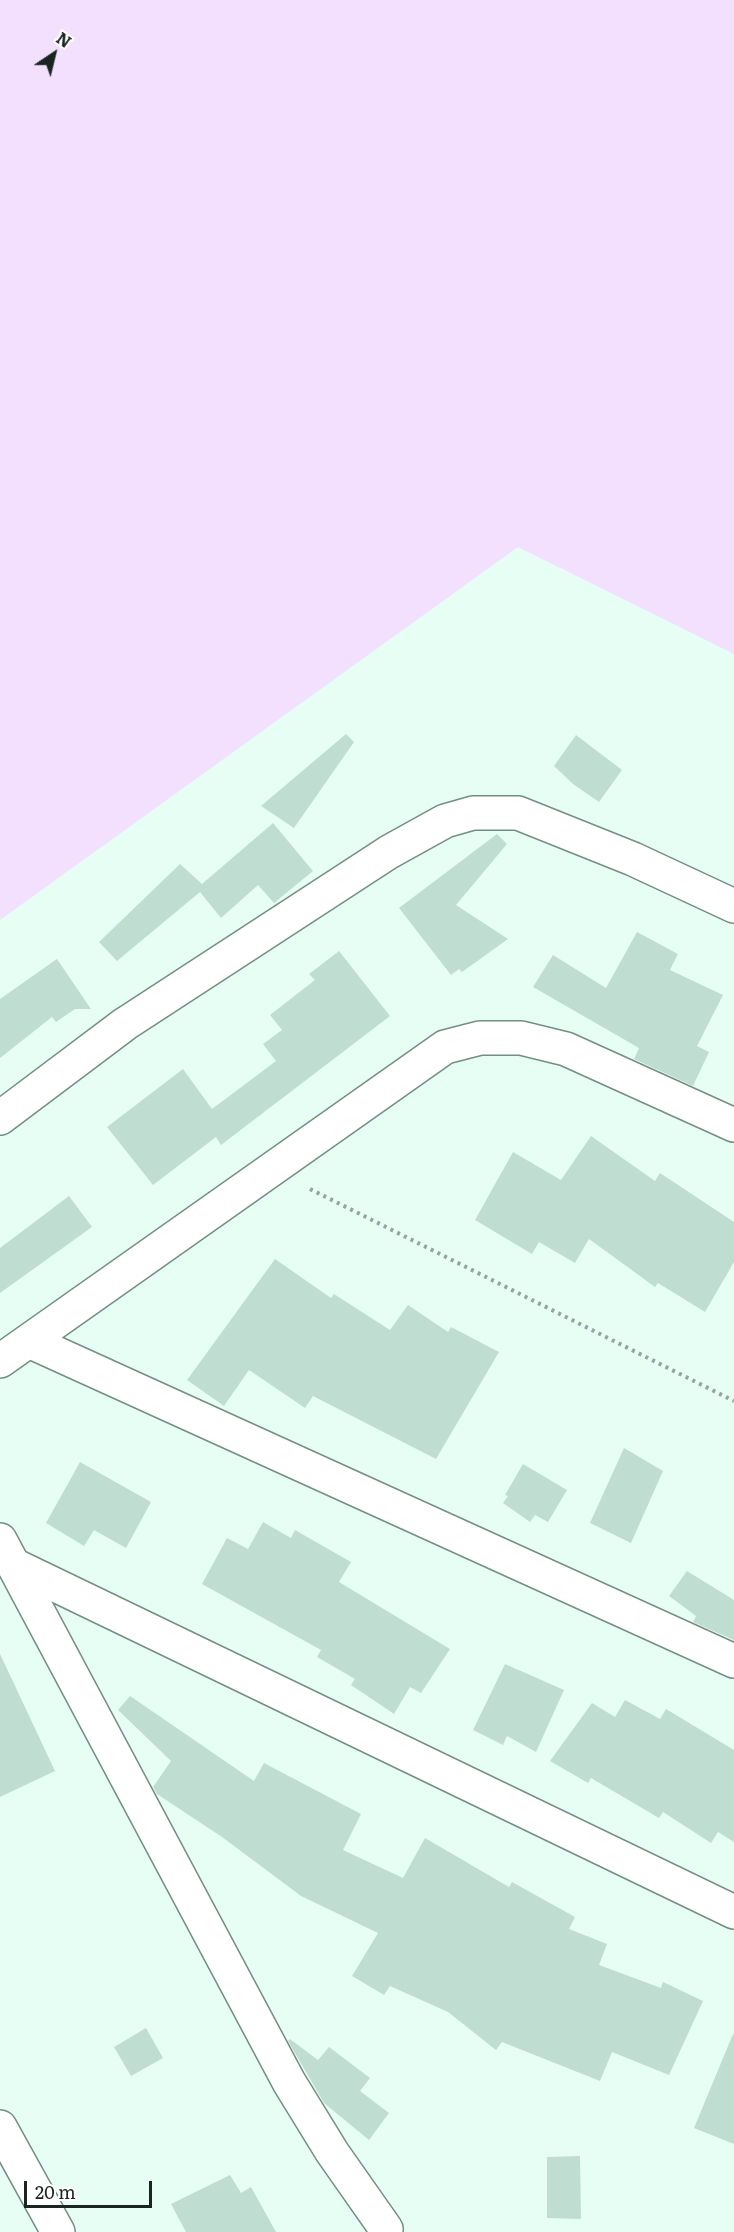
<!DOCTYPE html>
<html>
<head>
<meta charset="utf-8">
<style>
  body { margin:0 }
  #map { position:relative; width:734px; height:2232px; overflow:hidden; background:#e6fef4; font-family:Literata,serif }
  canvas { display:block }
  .north { position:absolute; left:24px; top:24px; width:60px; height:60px; -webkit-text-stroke:4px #fff; paint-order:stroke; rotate:35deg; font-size:16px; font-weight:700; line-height:24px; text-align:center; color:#1a2521 }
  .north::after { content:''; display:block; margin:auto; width:21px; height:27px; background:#1a2521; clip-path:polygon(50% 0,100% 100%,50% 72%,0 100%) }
  .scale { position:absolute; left:24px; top:2181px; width:128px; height:27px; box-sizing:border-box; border:3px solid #1a2521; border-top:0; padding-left:8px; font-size:18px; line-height:21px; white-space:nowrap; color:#1a2521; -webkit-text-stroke:4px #fff; paint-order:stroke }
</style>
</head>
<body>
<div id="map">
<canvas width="734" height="2232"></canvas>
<div class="north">N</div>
<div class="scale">20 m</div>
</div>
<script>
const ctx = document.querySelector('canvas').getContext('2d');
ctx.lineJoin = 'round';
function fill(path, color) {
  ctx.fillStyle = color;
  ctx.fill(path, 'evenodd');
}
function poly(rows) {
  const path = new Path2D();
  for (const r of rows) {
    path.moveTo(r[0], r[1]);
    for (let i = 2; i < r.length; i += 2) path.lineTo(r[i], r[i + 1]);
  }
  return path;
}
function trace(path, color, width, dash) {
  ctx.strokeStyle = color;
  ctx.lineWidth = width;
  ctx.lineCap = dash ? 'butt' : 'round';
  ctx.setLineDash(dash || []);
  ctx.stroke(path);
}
fill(poly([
  [0,0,734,0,734,654,518,547,0,920]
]), '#f3e0fe');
fill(poly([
  [346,734,354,742,294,828,261,806],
  [576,735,622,770,599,802,573,784,554,766],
  [273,823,313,871,274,903,258,885,221,918,200,892,117,961,99,942,180,864,202,884],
  [497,834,507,844,456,905,508,939,462,972,459,969,451,975,399,908],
  [637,932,678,954,670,970,723,995,697,1046,709,1052,693,1086,634,1059,639,1048,533,987,553,955,606,988],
  [339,951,390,1016,221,1145,216,1137,153,1185,107,1127,183,1069,212,1109,276,1061,263,1044,282,1030,270,1015,315,980,309,974],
  [57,959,91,1009,75,1009,56,1022,52,1017,0,1058,0,999],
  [591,1136,655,1181,660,1173,734,1222,734,1262,705,1312,658,1283,655,1287,589,1239,575,1263,539,1242,532,1254,475,1220,513,1152,561,1180],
  [69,1196,92,1227,0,1293,0,1248],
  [275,1259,331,1298,334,1294,390,1330,408,1305,448,1332,451,1327,499,1352,436,1459,313,1396,305,1408,249,1370,224,1406,187,1380],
  [624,1448,663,1471,631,1543,590,1523],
  [80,1462,151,1502,126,1548,94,1530,84,1546,46,1523],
  [523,1464,567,1490,548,1522,535,1515,530,1522,503,1503,508,1496,505,1495],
  [263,1522,291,1538,295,1530,351,1562,339,1582,450,1649,421,1693,410,1687,394,1714,351,1685,355,1679,317,1657,321,1650,202,1584,227,1538,248,1549],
  [687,1571,734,1600,734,1640,693,1622,696,1616,669,1596],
  [0,1654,55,1771,0,1797],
  [505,1664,564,1690,536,1752,507,1736,503,1745,473,1730],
  [130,1696,254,1781,264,1763,361,1814,343,1850,403,1878,425,1838,509,1887,512,1882,575,1917,569,1929,607,1944,599,1965,661,1988,663,1982,703,2001,669,2075,612,2052,600,2081,502,2042,496,2050,448,2012,390,1986,384,1995,352,1976,378,1933,301,1896,222,1837,157,1794,153,1787,171,1761,118,1710],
  [625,1700,660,1719,666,1709,734,1750,734,1842,718,1832,711,1843,663,1812,659,1818,591,1778,588,1783,550,1761,592,1703,615,1717],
  [146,2028,163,2058,131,2076,114,2047],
  [733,2034,734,2034,734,2144,694,2128],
  [290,2039,318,2060,329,2047,370,2078,360,2091,389,2113,369,2140,324,2103,288,2041],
  [580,2156,581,2219,547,2218,547,2157],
  [230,2175,241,2193,251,2187,276,2232,186,2232,171,2204]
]), '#bfded1');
const minor = poly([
  [0,1118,125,1024,389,852,445,821,473,813,518,813,633,859,734,906],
  [29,1341,734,1661],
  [0,1361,445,1047,480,1038,521,1038,566,1049,734,1125],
  [0,1540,289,2082,332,2152,386,2229,385,2232],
  [16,1566,734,1912]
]);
const tertiary = poly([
  [0,2127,58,2232]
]);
trace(minor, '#728f83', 36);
trace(tertiary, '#728f83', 36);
trace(poly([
  [310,1189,734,1401]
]), '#92a59e', 4, [3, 4.5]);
trace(minor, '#fff', 33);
trace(tertiary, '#fff', 33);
</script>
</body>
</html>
